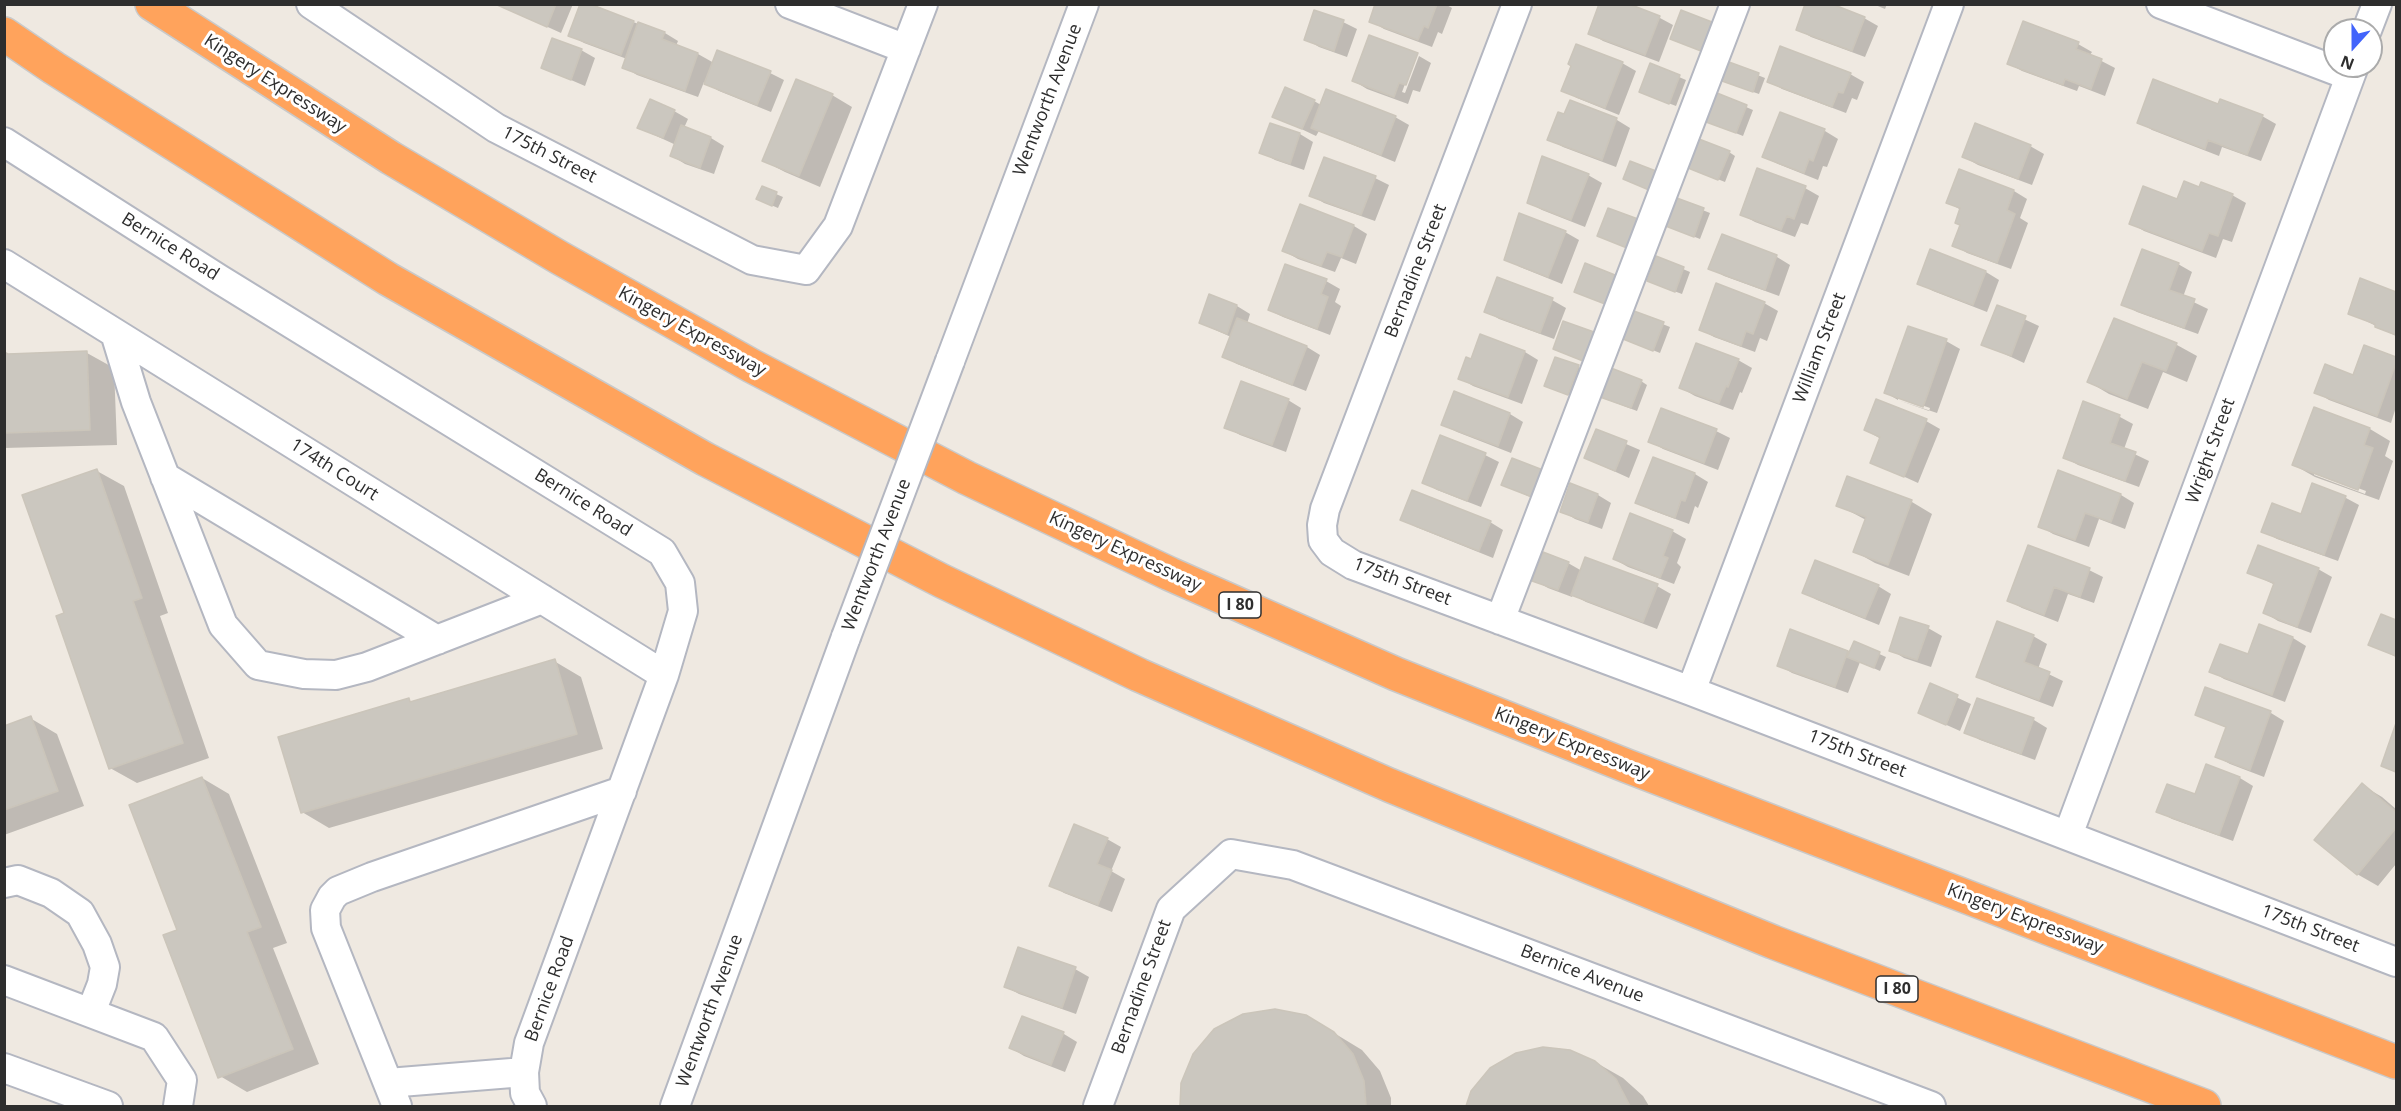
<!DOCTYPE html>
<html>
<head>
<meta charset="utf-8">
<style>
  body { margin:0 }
  #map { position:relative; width:2401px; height:1111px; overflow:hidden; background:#efe9e1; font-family:"Open Sans",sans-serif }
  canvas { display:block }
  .frame { position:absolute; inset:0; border:6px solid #2e2e2e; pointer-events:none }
  .north { position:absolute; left:2323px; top:18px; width:60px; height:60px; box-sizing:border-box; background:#fff; border:2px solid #ababab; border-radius:50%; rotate:201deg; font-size:16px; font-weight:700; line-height:24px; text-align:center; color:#2e2e2e }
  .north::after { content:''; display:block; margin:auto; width:21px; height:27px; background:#4264fb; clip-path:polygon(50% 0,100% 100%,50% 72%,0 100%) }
</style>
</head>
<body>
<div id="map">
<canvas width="2401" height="1111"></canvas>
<div class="frame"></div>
<div class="north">N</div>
</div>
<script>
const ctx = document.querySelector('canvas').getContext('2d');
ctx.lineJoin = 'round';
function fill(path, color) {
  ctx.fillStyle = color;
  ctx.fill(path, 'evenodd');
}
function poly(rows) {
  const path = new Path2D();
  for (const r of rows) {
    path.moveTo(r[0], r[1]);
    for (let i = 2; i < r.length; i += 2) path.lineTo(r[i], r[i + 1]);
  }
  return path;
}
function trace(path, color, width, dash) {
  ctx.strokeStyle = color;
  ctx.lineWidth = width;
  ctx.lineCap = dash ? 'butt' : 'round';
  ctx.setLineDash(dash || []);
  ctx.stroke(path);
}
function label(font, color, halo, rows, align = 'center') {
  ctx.font = font + ' "Open Sans",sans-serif';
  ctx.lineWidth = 6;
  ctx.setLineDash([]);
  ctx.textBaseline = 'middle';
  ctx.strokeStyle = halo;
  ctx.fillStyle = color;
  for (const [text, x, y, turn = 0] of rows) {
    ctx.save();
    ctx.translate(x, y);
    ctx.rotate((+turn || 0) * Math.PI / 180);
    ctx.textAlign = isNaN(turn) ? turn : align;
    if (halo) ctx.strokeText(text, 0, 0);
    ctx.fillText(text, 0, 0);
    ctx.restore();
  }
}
fill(poly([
  [497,4,573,4,561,33],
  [1377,4,1445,4,1452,8,1442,34,1438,32,1432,47,1384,29,1371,21],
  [1625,4,1660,18,1673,25,1659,62,1603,41,1590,33],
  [1873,4,1887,4,1885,9],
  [1864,18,1878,26,1865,57,1811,37,1798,29],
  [633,22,665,33,678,41,676,46,698,54,714,63,770,73,784,80,771,112,719,91,704,82,698,97,637,75,624,67,627,59,584,43,570,35],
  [1343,22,1357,29,1347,57,1319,47,1306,39],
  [1711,23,1717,27,1707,53,1679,42],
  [2078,44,2092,52,2090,55,2115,68,2105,96,2079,86,2077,91,2022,71,2008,63],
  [581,50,595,58,585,86,543,68],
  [1416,55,1402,92,1405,93,1419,56,1431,63,1420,92,1413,90,1408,104,1367,89,1354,81],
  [1622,63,1636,71,1619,115,1577,98,1563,90],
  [1730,64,1765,78,1759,94,1730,84],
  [1651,65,1686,80,1676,106,1647,95],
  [1850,74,1864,82,1857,100,1852,98,1846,113,1782,89,1769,81],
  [832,95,852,107,820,187,785,172,764,161],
  [1718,95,1753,110,1743,136,1708,122],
  [1314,101,1321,105,1395,117,1409,125,1395,162,1319,131,1316,136,1274,116],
  [1570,102,1617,120,1630,128,1616,167,1563,147,1549,139,1565,116],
  [2219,105,2262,116,2276,124,2261,161,2222,147,2219,156,2152,130,2139,122],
  [674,111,688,119,684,128,711,138,724,146,714,174,685,164,672,156,676,145,639,128],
  [1781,114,1825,131,1838,139,1827,167,1823,166,1818,180,1778,164,1764,157],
  [1271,125,1300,134,1313,142,1304,170,1275,160,1261,152],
  [2030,146,2044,154,2032,185,1978,165,1964,157],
  [1729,152,1735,156,1725,182,1697,171],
  [1758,170,1805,188,1819,196,1808,225,1801,223,1795,237,1755,222,1741,214],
  [1960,171,2014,191,2027,199,2020,218,2028,223,2011,269,1967,253,1954,245,1961,225,1961,210,1947,202],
  [1588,175,1602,183,1585,227,1542,210,1529,203],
  [1375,178,1389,185,1375,221,1324,203,1311,195],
  [2200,189,2232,195,2246,203,2232,242,2223,239,2216,258,2144,231,2131,223],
  [776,194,783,197,778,208,764,202],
  [1675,199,1710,213,1700,239,1665,225],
  [1301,206,1354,226,1367,234,1356,264,1341,258,1335,272,1298,259,1284,251],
  [1565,232,1579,240,1562,284,1520,267,1506,259],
  [1722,236,1777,257,1790,265,1779,296,1724,276,1710,268],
  [1931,251,1986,272,1999,280,1987,312,1933,291,1919,283],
  [1657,258,1690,272,1682,294,1655,284],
  [2178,264,2192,272,2183,297,2208,309,2198,334,2137,312,2123,304],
  [1586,265,1621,280,1611,306,1582,295],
  [2361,280,2396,293,2396,336,2350,313],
  [1326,281,1340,289,1335,302,1341,306,1330,335,1283,317,1269,310],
  [1210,296,1237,306,1250,314,1247,324,1307,347,1320,355,1306,391,1237,364,1224,357,1231,337,1200,323],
  [1552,300,1566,308,1554,339,1499,319,1486,311],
  [1764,303,1778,311,1767,341,1760,338,1755,352,1714,337,1700,329],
  [1998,307,2039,326,2024,363,1983,344],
  [1635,313,1670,327,1660,353,1625,339],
  [2115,319,2177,345,2197,356,2187,382,2163,372,2148,409,2109,394,2089,382],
  [1481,336,1525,352,1538,360,1522,404,1473,386,1460,378,1472,361],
  [1946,341,1960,349,1937,413,1898,400,1929,411,1930,408,1898,397,1898,400,1886,393],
  [2365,347,2396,358,2396,407,2391,423,2329,400,2316,392,2354,377],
  [87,353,114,368,117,445,4,448,4,354],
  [1738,360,1752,368,1742,393,1740,392,1733,410,1695,396,1681,388],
  [1578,367,1584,370,1575,397,1553,389],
  [1641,381,1647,385,1637,411,1608,400],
  [1288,400,1301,408,1286,452,1240,435,1226,427],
  [2084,403,2120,417,2133,424,2124,449,2149,461,2139,487,2078,465,2064,457],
  [2315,409,2370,429,2390,441,2385,456,2393,461,2379,500,2315,477,2294,465],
  [2314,472,2366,491,2365,494,2314,475],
  [1510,414,1523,422,1511,453,1457,432,1443,425],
  [1926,421,1940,429,1918,483,1872,462,1881,439,1865,430],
  [1596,431,1640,450,1629,478,1585,458],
  [1716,431,1730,438,1718,470,1663,449,1650,441],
  [1485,455,1499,462,1481,507,1437,490,1423,482],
  [1653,459,1695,474,1708,482,1698,508,1695,506,1689,524,1651,510,1637,502],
  [1513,460,1546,504,1503,485],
  [97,471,124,486,168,613,160,616,209,758,137,783,110,768,66,614],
  [1848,478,1912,502,1932,514,1909,576,1875,563,1854,551,1866,520,1838,505],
  [1571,485,1598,495,1611,503,1602,529,1575,519,1562,511],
  [2312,485,2346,498,2359,505,2338,561,2277,539,2263,531,2301,516],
  [2121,495,2134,503,2125,529,2099,519,2089,547,2053,534,2040,526],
  [1402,519,1490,522,1503,530,1493,558,1416,527],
  [1672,531,1686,539,1677,563,1681,567,1674,584,1628,567,1614,559],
  [2028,547,2089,570,2103,577,2094,603,2068,594,2058,622,2022,608,2009,601],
  [1568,563,1582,571,1657,586,1671,594,1657,629,1586,602,1573,595,1572,597,1548,588,1534,580],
  [2318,569,2332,577,2311,633,2278,621,2265,613,2275,585,2249,572],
  [1878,586,1891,594,1879,625,1817,600,1803,592],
  [2382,616,2396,622,2396,657,2370,644],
  [2260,626,2293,638,2306,646,2285,702,2224,679,2211,671,2249,656],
  [1928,628,1942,636,1931,667,1904,658,1891,650],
  [2033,636,2047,644,2038,669,2063,681,2053,707,1992,684,1978,676],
  [1855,643,1886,657,1880,671,1860,662,1848,693,1792,673,1779,665,1847,652,1850,654],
  [554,661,581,677,603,749,329,828,302,812,409,700,414,703],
  [1930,685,1971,704,1960,731,1920,713],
  [2206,689,2271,713,2284,721,2264,777,2230,764,2217,757,2227,728,2197,714],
  [1978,699,2034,720,2047,728,2035,760,1980,740,1966,732],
  [30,718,57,734,84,806,4,835,4,727],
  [2396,727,2396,773,2383,765],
  [2207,766,2240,778,2253,786,2233,841,2172,819,2158,811,2196,796],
  [202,778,229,794,287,943,273,948,319,1064,247,1092,220,1076,179,931],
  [2362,785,2382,797,2396,809,2396,864,2378,886,2357,874],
  [1107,839,1121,847,1111,871,1125,879,1112,912,1064,893,1051,885],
  [1075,969,1089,977,1076,1014,1019,994,1006,987],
  [1022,1018,1064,1034,1077,1042,1065,1072,1024,1056,1011,1048],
  [1334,1033,1362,1050,1380,1071,1391,1098,1391,1106,1181,1106,1182,1084],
  [1595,1062,1623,1078,1643,1096,1649,1106,1467,1106,1473,1092]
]), '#0003');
const building = poly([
  [495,4,556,4,547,27,495,4],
  [580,4,590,4,634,21,621,55,568,36,580,4],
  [1375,4,1437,4,1428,28,1424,26,1418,40,1369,22,1375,4],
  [1599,4,1629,4,1660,16,1645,55,1588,34,1599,4],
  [1805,4,1832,4,1865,17,1852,51,1796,30,1805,4],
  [1314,10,1344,20,1334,51,1304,40,1314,10],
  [1681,10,1712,22,1701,51,1670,39,1681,10],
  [2023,21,2079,42,2076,49,2102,59,2091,89,2065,79,2063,85,2007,64,2023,21],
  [638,22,665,32,662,39,698,53,685,91,622,68,638,22],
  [1369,35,1418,53,1406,85,1399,83,1394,97,1352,81,1369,35],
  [552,38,582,49,571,80,541,68,552,38],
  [1576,44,1623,62,1605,108,1561,91,1571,66,1568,64,1576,44],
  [1780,46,1851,73,1843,93,1838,92,1832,107,1767,82,1780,46],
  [717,50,771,71,757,105,704,84,717,50],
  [1729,62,1759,73,1753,92,1722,81,1729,62],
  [1650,63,1680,75,1669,104,1639,92,1650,63],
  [796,79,833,94,799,176,762,161,796,79],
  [2153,79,2218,104,2220,99,2263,115,2247,155,2208,140,2205,149,2137,123,2153,79],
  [1285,87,1315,100,1302,129,1272,117,1285,87],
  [1326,89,1396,116,1381,155,1311,128,1326,89],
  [1717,93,1747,105,1736,133,1706,122,1717,93],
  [650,99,675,110,663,138,637,128,650,99],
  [1570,100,1617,118,1602,160,1547,140,1558,112,1564,114,1570,100],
  [1780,112,1825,129,1813,161,1809,159,1804,173,1762,157,1780,112],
  [1270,123,1300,133,1290,164,1259,153,1270,123],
  [1975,123,2031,145,2018,179,1962,157,1975,123],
  [681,125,711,137,700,168,670,156,681,125],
  [1699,139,1730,151,1718,180,1688,168,1699,139],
  [1542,156,1589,174,1571,220,1527,203,1542,156],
  [1324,157,1376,176,1361,215,1309,196,1324,157],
  [1630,161,1656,171,1649,190,1623,179,1630,161],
  [1757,168,1806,186,1794,219,1787,216,1781,230,1740,215,1757,168],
  [1959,169,2014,190,2007,210,2015,214,1997,263,1952,246,1960,225,1955,223,1960,208,1946,203,1959,169],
  [2184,181,2199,187,2201,182,2233,194,2218,236,2209,233,2202,251,2129,224,2143,186,2177,199,2184,181],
  [762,186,777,192,772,206,756,199,762,186],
  [1674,197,1704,208,1694,237,1663,225,1674,197],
  [1300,204,1354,225,1342,257,1327,252,1321,266,1282,251,1300,204],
  [1608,208,1638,219,1627,248,1597,236,1608,208],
  [1519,213,1566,231,1548,277,1504,260,1519,213],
  [1722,234,1777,255,1765,290,1708,269,1722,234],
  [1930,249,1986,271,1973,305,1917,284,1930,249],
  [2142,249,2179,263,2169,290,2195,299,2184,328,2121,305,2142,249],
  [1656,256,1684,267,1675,292,1647,281,1656,256],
  [1585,263,1615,275,1605,304,1574,292,1585,263],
  [1285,264,1327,279,1321,294,1328,297,1317,329,1268,310,1285,264],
  [1497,277,1553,298,1540,333,1484,312,1497,277],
  [2360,278,2396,292,2396,335,2375,327,2375,324,2348,314,2360,278],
  [1716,283,1765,302,1753,334,1746,331,1741,346,1699,330,1716,283],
  [1209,294,1237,305,1227,334,1199,323,1209,294],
  [1997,305,2026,316,2011,356,1981,345,1997,305],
  [1634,311,1664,322,1653,351,1623,339,1634,311],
  [1237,318,1307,346,1292,385,1222,357,1237,318],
  [2114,318,2177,343,2166,371,2142,362,2127,399,2087,382,2114,318],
  [1563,321,1594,332,1583,361,1553,349,1563,321],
  [1908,326,1947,339,1923,407,1884,393,1908,326],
  [1480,334,1525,351,1508,397,1458,379,1466,357,1471,359,1480,334],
  [1696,343,1739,359,1728,387,1726,386,1719,403,1679,388,1696,343],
  [2364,345,2396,357,2396,363,2377,416,2314,393,2325,364,2353,375,2364,345],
  [87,351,90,430,4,433,4,352,8,354,87,351],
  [1555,357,1579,365,1568,395,1544,386,1555,357],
  [1611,368,1642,380,1631,408,1600,397,1611,368],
  [1241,381,1289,399,1272,445,1224,428,1241,381],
  [1454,391,1510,413,1498,446,1441,425,1454,391],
  [1876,399,1927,419,1904,477,1870,463,1880,437,1864,430,1876,399],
  [2083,401,2120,415,2110,443,2136,452,2125,481,2063,458,2083,401],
  [2314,407,2370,428,2364,445,2373,448,2358,490,2292,465,2314,407],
  [1661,408,1717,429,1704,463,1648,442,1661,408],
  [1596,429,1627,441,1615,471,1584,458,1596,429],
  [1440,435,1486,453,1467,501,1422,483,1440,435],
  [1653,457,1695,473,1685,501,1681,500,1675,518,1635,503,1653,457],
  [1512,458,1543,470,1532,497,1501,485,1512,458],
  [97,469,142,598,133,601,183,743,109,769,56,616,64,613,22,495,97,469],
  [2058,470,2121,494,2111,522,2085,513,2075,540,2038,527,2058,470],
  [1847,476,1912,500,1888,565,1853,552,1866,517,1836,506,1847,476],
  [1570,483,1598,494,1588,522,1560,512,1570,483],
  [2312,483,2346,496,2324,555,2261,532,2272,503,2301,514,2312,483],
  [1412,490,1491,521,1479,551,1400,520,1412,490],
  [1630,513,1673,530,1663,556,1668,558,1660,578,1613,559,1630,513],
  [2028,545,2090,568,2080,597,2054,587,2044,615,2007,601,2028,545],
  [2258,545,2319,568,2297,627,2263,613,2274,583,2247,573,2258,545],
  [1543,552,1569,562,1558,590,1532,581,1543,552],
  [1585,557,1658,584,1643,622,1571,595,1585,557],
  [1815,560,1879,585,1865,618,1802,593,1815,560],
  [2381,614,2396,620,2396,656,2368,645,2381,614],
  [1900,617,1929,626,1917,660,1889,651,1900,617],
  [1997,621,2034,635,2024,662,2050,672,2039,700,1976,677,1997,621],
  [2259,624,2293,637,2272,695,2209,672,2220,644,2248,654,2259,624],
  [1790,629,1848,651,1835,687,1777,666,1790,629],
  [1854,641,1880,652,1874,668,1847,657,1854,641],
  [555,659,577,734,301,813,278,737,409,698,410,702,555,659],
  [1930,683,1958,695,1946,725,1918,713,1930,683],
  [2205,687,2271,711,2250,770,2215,757,2226,727,2195,715,2205,687],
  [1977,698,2034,718,2021,754,1964,733,1977,698],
  [31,716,58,791,4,810,4,726,31,716],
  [2396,723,2396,772,2381,766,2396,723],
  [2206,764,2240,777,2219,835,2156,812,2167,784,2195,794,2206,764],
  [202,777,261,927,247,932,293,1049,218,1078,163,935,177,930,129,805,202,777],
  [2362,783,2396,812,2396,828,2357,875,2314,840,2362,783],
  [1074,824,1108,838,1097,864,1112,870,1098,905,1049,886,1074,824],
  [1018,947,1076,967,1062,1008,1004,987,1018,947],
  [1275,1009,1306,1015,1334,1032,1353,1054,1364,1081,1366,1106,1180,1106,1181,1083,1193,1054,1214,1029,1243,1014,1275,1009],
  [1022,1016,1064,1032,1051,1065,1009,1048,1022,1016],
  [1543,1047,1570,1050,1595,1061,1616,1079,1630,1106,1466,1106,1471,1091,1490,1068,1516,1053,1543,1047]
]);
fill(building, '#cbc7bf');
trace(building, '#cbc5ba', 1.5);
const minor = poly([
  [311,4,496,128,752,260,806,270,838,226,923,4],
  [790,4,906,49],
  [1517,4,1325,509,1322,525,1323,540,1332,552,1353,565,1691,691,2396,962],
  [2161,4,2350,76],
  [2367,30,2377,4],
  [4,142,219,279,662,552,680,583,683,611,664,675,529,1043,524,1072,525,1093,532,1106],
  [4,264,664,675],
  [115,333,136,402,223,625,258,665,304,674,336,675,367,667,542,599],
  [950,361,1084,4],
  [165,477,437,640],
  [1500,620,1735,4],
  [1691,691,1949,4],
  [2068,835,2354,66],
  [4,883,18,880,51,893,80,913,97,944,105,967,102,984,91,1012],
  [4,980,154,1037,182,1080,178,1106],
  [4,1068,108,1106],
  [388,1083,524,1072],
  [397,1106,326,928,325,910,332,897,338,891,372,877,622,791],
  [675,1106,846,637],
  [1098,1106,1171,909,1231,854,1293,865,1931,1106]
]);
const highway = poly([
  [152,4,391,158,560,258,752,366,967,478,1170,574,1396,674,1627,766,2396,1062],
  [4,34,54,68,388,279,705,459,942,581,1139,675,1389,785,1773,942,2204,1106]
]);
trace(minor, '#b4b7c1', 32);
trace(highway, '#c9c9c9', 36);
trace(minor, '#fff', 28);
trace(highway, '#ffa35c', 33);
const minorBridge = poly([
  [846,637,950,361]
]);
trace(minorBridge, '#b4b7c1', 32, []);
trace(minorBridge, '#fff', 28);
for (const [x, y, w] of [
  [1240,605,42],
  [1897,989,42]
]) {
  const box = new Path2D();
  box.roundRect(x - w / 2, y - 13, w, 26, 4.5);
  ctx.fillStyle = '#fff';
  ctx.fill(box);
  trace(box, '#2e2e2e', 1.5);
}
label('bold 16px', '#2e2e2e', null, [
  ["I 80",1240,605],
  ["I 80",1897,989]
]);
label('18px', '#2e2e2e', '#fff', [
  ["Kingery Expressway",275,84,33],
  ["Wentworth Avenue",1048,100,-69],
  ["175th Street",549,155,27],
  ["Bernice Road",170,247,32],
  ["Bernadine Street",1416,271,-69],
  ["Kingery Expressway",692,332,29],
  ["William Street",1820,348,-69],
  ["Wright Street",2211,451,-70],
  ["174th Court",334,470,32],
  ["Bernice Road",583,503,32],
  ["Kingery Expressway",1125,552,25],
  ["Wentworth Avenue",877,555,-69],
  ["175th Street",1402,582,21],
  ["Kingery Expressway",1572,744,22],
  ["175th Street",1857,754,21],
  ["Kingery Expressway",2025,919,21],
  ["175th Street",2310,929,21],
  ["Bernice Avenue",1582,974,21],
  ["Bernadine Street",1142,987,-70],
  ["Bernice Road",550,989,-70],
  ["Wentworth Avenue",710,1011,-70]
]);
</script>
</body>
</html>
